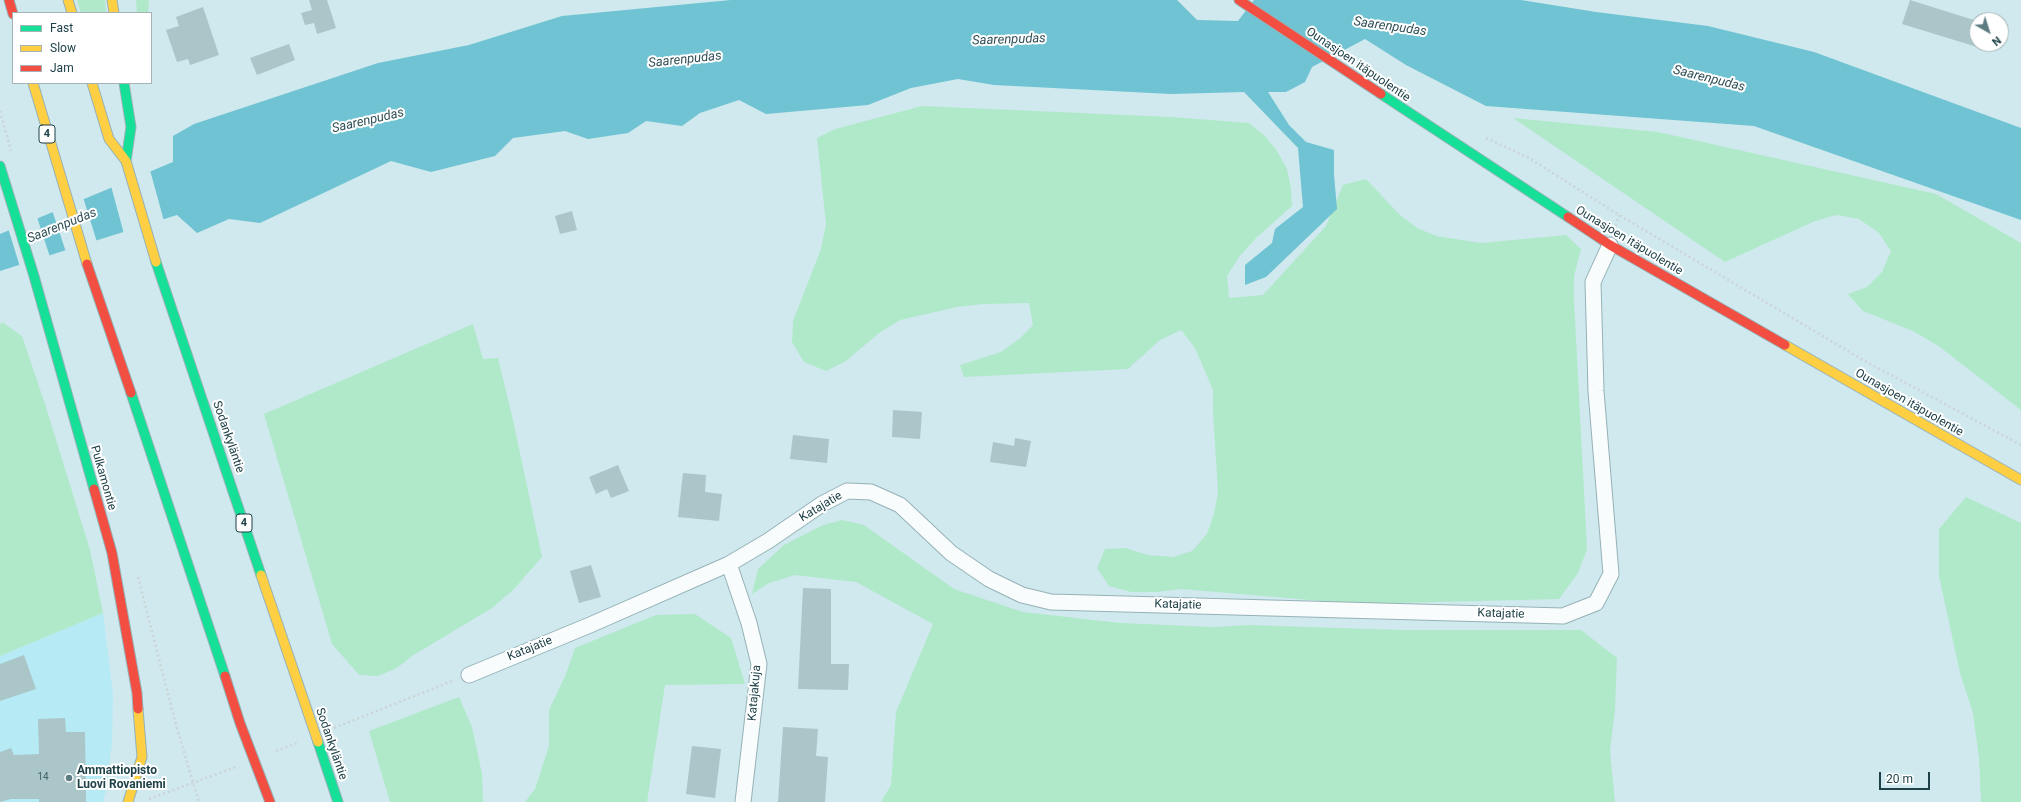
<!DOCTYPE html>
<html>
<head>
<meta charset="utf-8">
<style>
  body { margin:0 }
  #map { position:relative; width:2021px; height:802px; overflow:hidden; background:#cfe9ee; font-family:Roboto,sans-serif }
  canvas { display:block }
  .legend { position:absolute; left:12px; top:12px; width:140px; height:72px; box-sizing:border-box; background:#fff; border:1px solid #a5b3b6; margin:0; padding:5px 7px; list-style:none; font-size:12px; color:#1e4148 }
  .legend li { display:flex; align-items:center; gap:8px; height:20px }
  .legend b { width:20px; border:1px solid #a5b3b6 }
  .north { position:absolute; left:1969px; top:12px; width:40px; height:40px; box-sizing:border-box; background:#fff; border:1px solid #a5b3b6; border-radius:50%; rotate:141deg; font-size:11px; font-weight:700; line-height:16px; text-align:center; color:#1e4148 }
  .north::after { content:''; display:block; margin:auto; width:14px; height:18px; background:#5c7c82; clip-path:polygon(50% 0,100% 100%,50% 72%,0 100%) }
  .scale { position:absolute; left:1879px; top:772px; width:51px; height:18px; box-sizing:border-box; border:2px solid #1e4148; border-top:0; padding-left:5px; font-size:12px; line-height:14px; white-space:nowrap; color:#1e4148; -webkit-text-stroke:3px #fff; paint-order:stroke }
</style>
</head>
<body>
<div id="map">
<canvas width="2021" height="802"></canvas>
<ul class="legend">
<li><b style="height:5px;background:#16e098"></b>Fast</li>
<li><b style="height:5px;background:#ffcf43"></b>Slow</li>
<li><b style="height:5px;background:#f24e42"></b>Jam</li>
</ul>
<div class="north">N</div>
<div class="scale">20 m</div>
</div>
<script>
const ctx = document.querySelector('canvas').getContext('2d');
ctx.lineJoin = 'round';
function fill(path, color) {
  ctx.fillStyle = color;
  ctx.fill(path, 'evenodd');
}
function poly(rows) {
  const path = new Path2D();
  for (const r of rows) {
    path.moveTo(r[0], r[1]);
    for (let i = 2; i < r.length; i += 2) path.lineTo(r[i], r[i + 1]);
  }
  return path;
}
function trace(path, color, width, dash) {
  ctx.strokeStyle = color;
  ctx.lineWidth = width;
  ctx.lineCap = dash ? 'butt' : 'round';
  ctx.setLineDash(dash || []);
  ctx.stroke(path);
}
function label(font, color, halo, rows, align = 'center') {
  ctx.font = font + ' Roboto,sans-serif';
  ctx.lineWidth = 4;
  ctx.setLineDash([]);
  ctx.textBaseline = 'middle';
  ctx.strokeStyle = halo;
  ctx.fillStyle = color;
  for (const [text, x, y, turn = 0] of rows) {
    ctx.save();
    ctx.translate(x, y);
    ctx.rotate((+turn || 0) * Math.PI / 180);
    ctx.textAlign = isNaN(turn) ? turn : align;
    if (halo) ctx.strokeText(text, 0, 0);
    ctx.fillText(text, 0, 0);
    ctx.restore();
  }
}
fill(poly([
  [103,613,113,694,112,743,106,790,103,802,0,802,0,656]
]), '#b6eaf5');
fill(poly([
  [77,0,105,0,106,13,81,13],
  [136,0,149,0,148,13,137,13],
  [922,106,1171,117,1249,123,1265,136,1277,151,1287,169,1291,188,1292,206,1256,238,1239,257,1227,276,1229,298,1263,295,1326,226,1343,185,1366,179,1400,215,1417,228,1436,236,1481,243,1566,235,1581,249,1574,276,1574,300,1587,549,1578,573,1559,599,1356,604,1182,589,1156,592,1131,592,1109,586,1097,568,1105,549,1125,548,1148,555,1173,557,1192,551,1207,534,1214,514,1218,492,1213,411,1213,390,1195,348,1181,330,1160,340,1128,369,964,377,960,365,1001,352,1019,339,1033,325,1029,303,983,304,957,307,900,320,879,333,846,361,826,371,804,362,792,342,793,321,821,249,826,224,817,138,835,129],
  [1513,118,1658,132,1936,194,2021,243,2021,410,1940,347,1913,331,1863,311,1848,294,1867,287,1882,272,1891,251,1879,233,1859,219,1837,215,1815,221,1725,262],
  [2,322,22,336,45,404,90,550,103,613,0,656,0,325],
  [473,324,483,359,498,358,513,420,542,557,513,590,492,608,412,656,397,668,378,676,359,675,332,644,264,414],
  [1966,497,2021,523,2021,802,1981,802,1979,758,1973,713,1960,673,1939,576,1939,529],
  [842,520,864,525,954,589,1023,612,1120,623,1215,627,1248,625,1402,630,1581,630,1617,658,1615,710,1610,751,1615,802,881,802,891,785,896,712,933,624,856,582,795,575,769,583,752,594,758,569,784,545,823,525],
  [695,614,731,638,745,684,665,685,647,802,525,802,535,789,549,746,549,710,566,674,575,648,656,615],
  [459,697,472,727,482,774,483,802,390,802,369,731]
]), '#b0e9c9');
fill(poly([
  [731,0,1177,0,1197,20,1238,21,1254,0,1521,0,1596,12,1708,26,1814,52,2021,128,2021,220,1754,126,1486,106,1406,65,1365,39,1312,67,1305,82,1286,92,1268,92,1289,125,1306,142,1334,150,1334,175,1337,209,1266,277,1245,285,1245,265,1272,243,1275,229,1303,207,1298,148,1244,92,1171,94,994,85,958,79,911,88,868,105,766,114,739,100,700,113,682,126,646,121,628,133,588,139,565,131,513,138,495,156,431,172,391,161,260,223,229,219,197,233,177,215,0,271,0,234,173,162,173,136,194,124,378,63,469,45,562,16]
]), '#6fc3d2');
fill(poly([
  [150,170,164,221,124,234,111,186],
  [83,197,97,242,66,252,52,210],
  [37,217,50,257,20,267,8,228]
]), '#cfe9ee');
fill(poly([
  [309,0,327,0,336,28,317,34,314,23,305,25,301,13,312,10],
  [1910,0,1977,21,1977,47,1902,24],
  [203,7,219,55,190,65,188,59,177,62,166,30,179,26,176,17],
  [289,44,295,60,257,75,250,58],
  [572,211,577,230,560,234,555,216],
  [893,410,922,412,920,439,892,437],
  [793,435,829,439,827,463,790,459],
  [1015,438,1031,441,1026,467,990,462,993,442,1014,446],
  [618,465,629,491,611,498,607,489,596,494,589,477],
  [683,473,706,475,705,492,722,494,719,521,678,517],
  [591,565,601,597,579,603,570,571],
  [803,588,831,589,831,664,849,664,848,690,798,689],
  [24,655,36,689,0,701,0,664],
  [65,718,66,732,85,732,86,802,39,802,39,799,11,799,0,802,0,752,11,748,14,755,39,754,38,719],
  [783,727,818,729,816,756,828,757,825,802,778,802],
  [692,746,721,749,715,798,686,794]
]), '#aac6c8');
const street = poly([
  [729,564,749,623,759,664,743,802],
  [469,675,590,625,729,564,768,541,822,504,847,491,871,492,900,505,951,553,989,579,1022,595,1051,602,1563,616,1596,603,1611,574,1596,391,1593,282,1610,245]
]);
const fast = poly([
  [124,83,131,127,126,161],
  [1381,94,1568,217],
  [0,166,34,276,94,489],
  [156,262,261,575],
  [131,393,225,676],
  [318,742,338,802]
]);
const slow = poly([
  [68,0,72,13],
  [112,0,114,13],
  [33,83,87,264],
  [92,83,109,139,126,161,156,262],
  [1785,345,2021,480],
  [261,575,318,742],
  [128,802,142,757,138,709]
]);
const jam = poly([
  [9,0,13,14],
  [1239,0,1381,94],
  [1568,217,1610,245,1785,345],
  [87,264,131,393],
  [94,489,112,553,137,693,138,709],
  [225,676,240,723,270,802]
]);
trace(street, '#96b2b7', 17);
trace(fast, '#96b2b7', 11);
trace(slow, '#96b2b7', 11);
trace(jam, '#96b2b7', 11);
trace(poly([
  [0,111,11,151],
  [1486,138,1529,158,1619,215,1863,360,2021,445],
  [1616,226,1619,215],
  [138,577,176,725,199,802],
  [334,728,455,680],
  [276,751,297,743],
  [149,799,236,767]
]), '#ccd4d6', 2.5, [2, 3]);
trace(street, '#f8fcfc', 15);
trace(fast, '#16e098', 9);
trace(slow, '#ffcf43', 9);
trace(jam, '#f24e42', 9);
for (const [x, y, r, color] of [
  [69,778,4,"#5c7c82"]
]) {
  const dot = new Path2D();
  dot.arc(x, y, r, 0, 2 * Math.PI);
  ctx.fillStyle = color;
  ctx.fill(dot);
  trace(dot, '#fff', 1.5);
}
label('10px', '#416268', null, [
  ["14",43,777]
]);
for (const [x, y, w] of [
  [47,134,16],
  [244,523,16]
]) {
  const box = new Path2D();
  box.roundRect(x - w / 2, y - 9, w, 18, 3);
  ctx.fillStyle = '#fff';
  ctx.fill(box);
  trace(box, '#1e4148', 1);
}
label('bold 11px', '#1e4148', null, [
  ["4",47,134],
  ["4",244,523]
]);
label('12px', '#1e4148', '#fff', [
  ["Ounasjoen itäpuolentie",1358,65,34],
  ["Ounasjoen itäpuolentie",1629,241,31],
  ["Ounasjoen itäpuolentie",1909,403,30],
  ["Sodankyläntie",228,437,71],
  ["Pulkamontie",103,478,74],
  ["Katajatie",821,507,-31],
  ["Katajatie",1178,605,2],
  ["Katajatie",1501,614,2],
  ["Katajatie",530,649,-22],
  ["Katajakuja",755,693,-85],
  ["Sodankyläntie",331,744,71]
]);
label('bold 12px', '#1e4148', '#fff', [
  ["Ammattiopisto",77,771],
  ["Luovi Rovaniemi",77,785]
], 'left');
label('italic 13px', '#305057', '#fff', [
  ["Saarenpudas",1390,27,8],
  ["Saarenpudas",1009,40,-2],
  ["Saarenpudas",685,60,-6],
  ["Saarenpudas",1709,79,14],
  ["Saarenpudas",368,121,-13],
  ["Saarenpudas",62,226,-22]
]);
</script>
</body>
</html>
